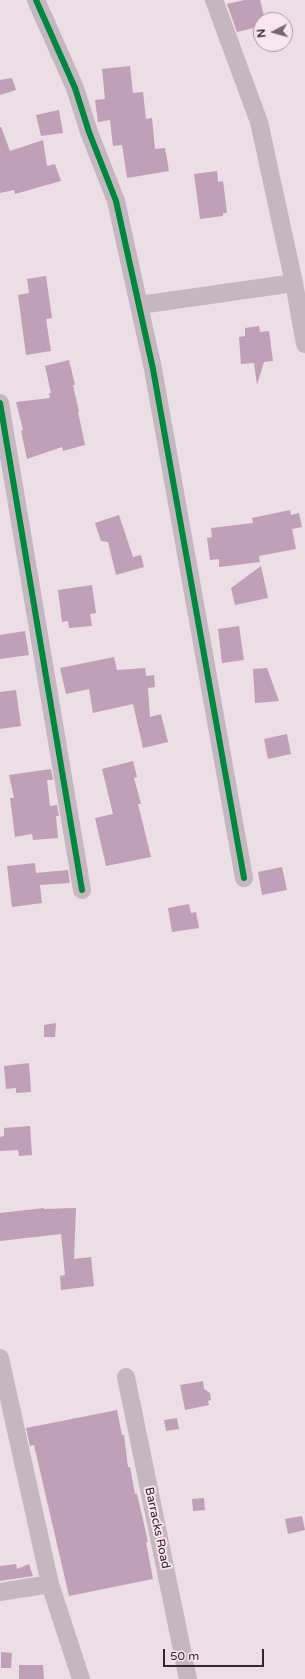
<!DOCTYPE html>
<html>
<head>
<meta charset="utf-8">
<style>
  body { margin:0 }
  #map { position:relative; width:305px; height:1679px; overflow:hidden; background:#ecdee5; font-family:"Varela Round",sans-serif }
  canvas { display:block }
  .north { position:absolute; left:253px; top:12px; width:40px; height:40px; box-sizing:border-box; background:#f9e4ef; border:1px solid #ab98a3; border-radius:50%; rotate:264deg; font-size:11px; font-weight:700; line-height:16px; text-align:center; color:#352631 }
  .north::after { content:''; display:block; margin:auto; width:14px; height:18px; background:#756670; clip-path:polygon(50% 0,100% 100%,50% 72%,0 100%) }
  .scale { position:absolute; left:163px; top:1649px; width:101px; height:18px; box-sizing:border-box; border:2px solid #352631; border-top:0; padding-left:5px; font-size:12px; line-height:14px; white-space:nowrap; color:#352631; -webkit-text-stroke:3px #f9e4ef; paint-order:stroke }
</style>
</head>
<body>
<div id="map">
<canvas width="305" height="1679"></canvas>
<div class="north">N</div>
<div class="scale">50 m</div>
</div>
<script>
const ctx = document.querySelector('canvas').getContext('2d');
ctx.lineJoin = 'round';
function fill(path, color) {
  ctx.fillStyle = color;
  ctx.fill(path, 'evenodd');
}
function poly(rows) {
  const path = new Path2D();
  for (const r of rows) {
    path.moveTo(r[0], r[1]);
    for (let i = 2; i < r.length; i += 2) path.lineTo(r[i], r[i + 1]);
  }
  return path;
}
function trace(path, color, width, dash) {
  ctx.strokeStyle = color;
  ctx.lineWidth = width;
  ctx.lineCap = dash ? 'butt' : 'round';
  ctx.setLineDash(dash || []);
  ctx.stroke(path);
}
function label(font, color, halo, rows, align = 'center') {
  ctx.font = font + ' "Varela Round",sans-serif';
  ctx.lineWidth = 4;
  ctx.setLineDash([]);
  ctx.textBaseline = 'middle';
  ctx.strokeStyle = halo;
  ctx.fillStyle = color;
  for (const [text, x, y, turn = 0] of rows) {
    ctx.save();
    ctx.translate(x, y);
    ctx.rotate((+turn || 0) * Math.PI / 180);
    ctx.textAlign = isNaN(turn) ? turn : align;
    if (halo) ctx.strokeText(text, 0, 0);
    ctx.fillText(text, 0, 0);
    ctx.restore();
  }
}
fill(poly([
  [245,0,260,0,265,20,261,20,261,26,237,32,227,4],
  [130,66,133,93,143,92,146,119,152,118,155,149,165,148,169,171,127,178,122,145,113,146,110,120,98,122,95,100,105,99,102,69],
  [12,78,16,90,0,95,0,80],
  [59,110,63,133,41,136,36,115],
  [0,127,1,127,10,151,43,140,47,166,55,164,61,181,15,194,14,190,0,193],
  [217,171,218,182,223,181,227,213,223,213,223,216,200,219,194,174],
  [46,276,52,318,46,319,51,351,26,355,18,295,29,293,27,279],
  [259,326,260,332,269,331,273,361,264,362,257,385,254,363,241,364,239,337,245,336,245,328],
  [69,360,75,385,73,385,79,412,78,412,85,445,63,451,62,447,27,459,21,431,23,430,16,402,50,398,49,393,51,393,45,366],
  [290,510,291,515,299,513,302,527,292,529,296,549,259,556,260,562,219,567,219,559,210,560,207,538,212,537,211,528,253,523,252,518],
  [119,515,133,557,141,555,144,567,116,575,108,542,101,541,95,523],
  [261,566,268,598,235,605,231,588],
  [92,585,96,613,90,614,92,626,69,628,68,621,62,622,58,590],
  [239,626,244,660,222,663,218,629],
  [25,631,29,655,0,659,0,635],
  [114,657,117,670,145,668,146,676,154,675,155,687,148,688,150,717,161,714,168,742,143,748,133,704,93,713,89,689,66,694,60,668],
  [267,668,279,701,255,703,253,669],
  [16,690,21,726,0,729,0,692],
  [287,734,291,754,268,759,264,739],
  [133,761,137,777,134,778,141,804,138,804,151,857,106,866,95,818,113,814,102,769],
  [51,769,53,780,47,780,50,806,57,805,59,816,56,816,58,838,33,840,32,834,15,837,10,798,14,798,9,775],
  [35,863,36,873,68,870,70,883,40,885,42,903,12,907,7,866],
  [282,867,287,890,262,895,258,872],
  [189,904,191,913,196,912,199,928,172,932,168,908],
  [56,1023,55,1037,44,1037,44,1025],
  [29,1063,31,1092,16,1093,16,1088,6,1089,4,1066],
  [30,1126,32,1155,19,1156,18,1150,0,1151,0,1137,4,1136,4,1128],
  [44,1208,44,1209,76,1208,74,1259,91,1257,94,1286,61,1290,60,1276,65,1275,61,1234,0,1241,0,1213],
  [203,1381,204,1389,210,1393,211,1400,208,1401,209,1405,185,1410,180,1385],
  [117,1410,122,1435,124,1435,128,1467,130,1467,135,1494,137,1494,148,1542,146,1542,153,1579,69,1596,34,1445,30,1446,26,1428],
  [177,1418,179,1429,166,1431,164,1420],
  [204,1498,205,1510,193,1511,192,1499],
  [302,1516,305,1530,288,1534,285,1519],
  [16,1564,17,1569,29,1564,33,1576,0,1581,0,1566],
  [1,1652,12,1653,11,1668,1,1668],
  [19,1665,43,1665,44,1679,19,1679]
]), '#c09fb8');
trace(poly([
  [36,0,75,88,89,132,116,201,153,369,244,878],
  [214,0,259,122,294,283,305,344],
  [140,305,294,283],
  [0,403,82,890],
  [0,1358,50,1584,81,1679],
  [126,1377,188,1679],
  [0,1592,50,1584]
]), '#c5b7bf', 18);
trace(poly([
  [36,0,75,88,89,132,116,201,153,369,244,878],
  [0,403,82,890]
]), '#00873e', 6);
label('12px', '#352631', '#f9e4ef', [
  ["Barracks Road",157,1528,78]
]);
</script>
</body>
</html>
